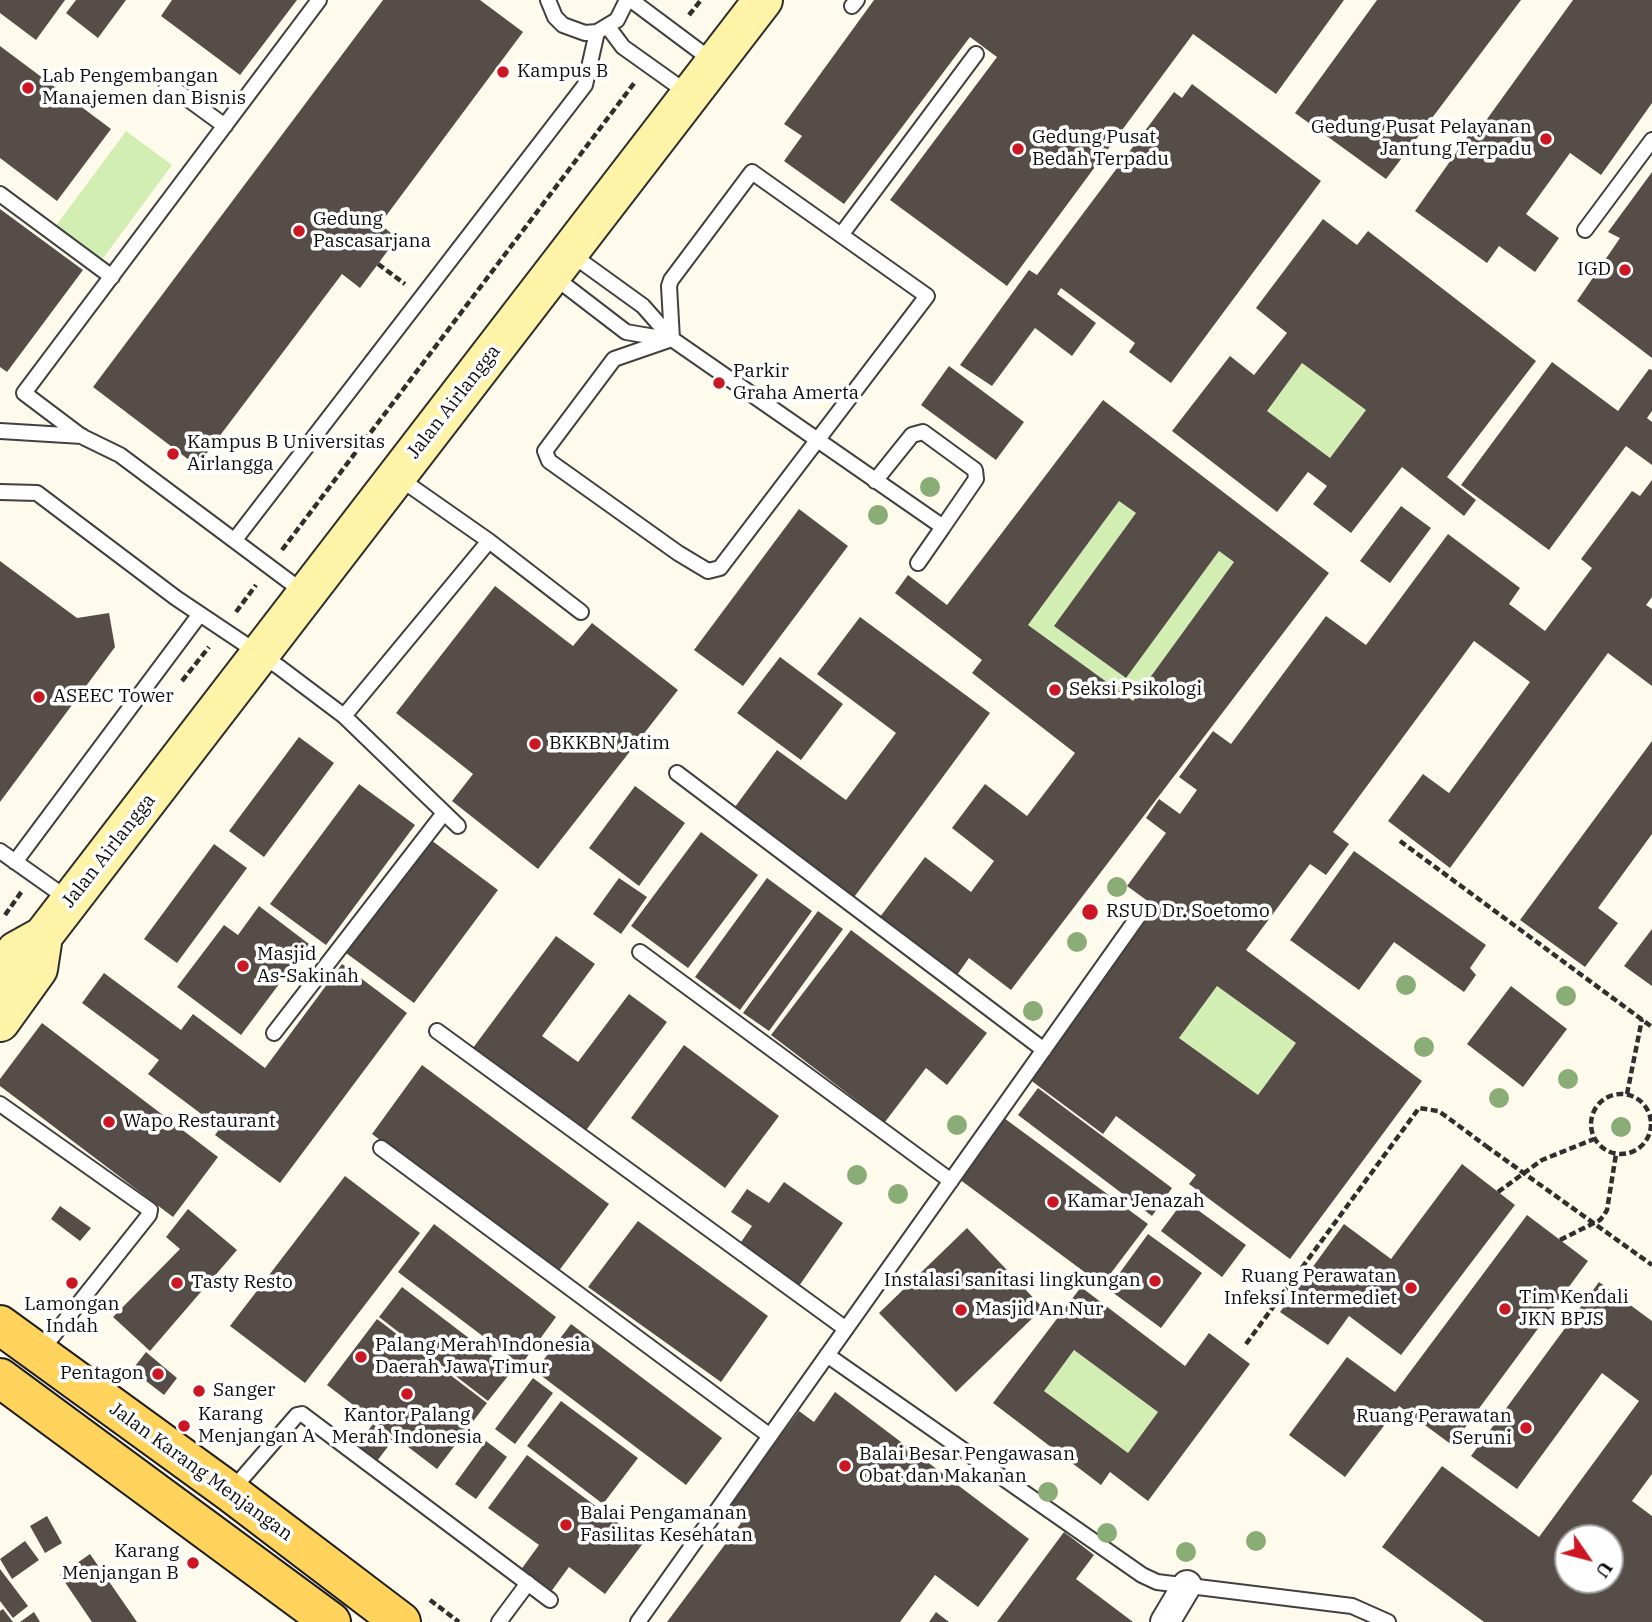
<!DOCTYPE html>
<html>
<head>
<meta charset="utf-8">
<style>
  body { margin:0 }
  #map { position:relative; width:1652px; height:1622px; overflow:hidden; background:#fffbec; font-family:"IBM Plex Serif",serif }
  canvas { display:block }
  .north { position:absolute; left:1554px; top:1524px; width:70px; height:70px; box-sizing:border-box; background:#fff; border:2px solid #9e9e9e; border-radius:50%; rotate:125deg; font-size:19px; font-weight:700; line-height:28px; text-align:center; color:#0d0d0d }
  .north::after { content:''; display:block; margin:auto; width:24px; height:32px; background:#cb1724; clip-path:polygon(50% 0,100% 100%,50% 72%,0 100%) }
</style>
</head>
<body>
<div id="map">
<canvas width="1652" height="1622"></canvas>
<div class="north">U</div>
</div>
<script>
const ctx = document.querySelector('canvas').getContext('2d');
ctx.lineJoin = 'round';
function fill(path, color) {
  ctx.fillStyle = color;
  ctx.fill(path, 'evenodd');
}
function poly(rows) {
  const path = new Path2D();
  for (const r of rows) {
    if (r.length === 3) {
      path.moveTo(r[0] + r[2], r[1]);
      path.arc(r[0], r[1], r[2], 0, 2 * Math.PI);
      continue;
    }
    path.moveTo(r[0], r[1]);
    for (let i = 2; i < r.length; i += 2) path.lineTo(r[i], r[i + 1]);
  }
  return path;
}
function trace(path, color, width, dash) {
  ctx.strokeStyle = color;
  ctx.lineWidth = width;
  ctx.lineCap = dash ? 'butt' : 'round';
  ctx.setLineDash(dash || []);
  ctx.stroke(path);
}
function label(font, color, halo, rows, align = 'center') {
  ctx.font = font + ' "IBM Plex Serif",serif';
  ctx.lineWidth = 7;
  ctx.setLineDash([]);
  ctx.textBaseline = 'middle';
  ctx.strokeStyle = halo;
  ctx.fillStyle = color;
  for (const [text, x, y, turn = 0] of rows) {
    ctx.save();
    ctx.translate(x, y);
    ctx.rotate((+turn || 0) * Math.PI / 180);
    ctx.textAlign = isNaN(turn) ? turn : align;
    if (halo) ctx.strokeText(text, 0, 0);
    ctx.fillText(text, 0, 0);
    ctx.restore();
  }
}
fill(poly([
  [126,131,172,165,101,261,55,227],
  [1302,363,1366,410,1330,458,1267,411],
  [1119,501,1136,513,1126,677,1219,551,1234,562,1133,701,1028,625],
  [1217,986,1296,1043,1258,1095,1179,1038],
  [1074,1350,1158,1412,1128,1453,1044,1391]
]), '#d2eeb2');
fill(poly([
  [0,0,65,0,36,40,0,13],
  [76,0,126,0,98,38,66,13],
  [172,0,297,0,240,75,161,16],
  [383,0,480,0,523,32,380,224,397,238,378,264,360,288,342,274,197,466,93,387],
  [874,0,1344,0,1276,94,1193,34,1007,286,890,200,997,57,970,37,844,204,784,161,802,136,784,124],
  [1377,0,1521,0,1386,179,1295,113],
  [1573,0,1652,0,1652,103,1601,175,1570,153,1526,214,1559,238,1535,272,1499,246,1487,263,1415,211,1477,123,1482,126],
  [0,46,111,129,57,201,0,158],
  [1192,84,1321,181,1171,383,1129,352,1135,343,1061,288,1057,294,1096,323,1072,356,1035,328,992,386,960,365,1029,270,1037,275,1174,92,1182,98],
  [1652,172,1652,358,1577,301,1620,238,1608,232],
  [0,209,83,270,7,372,0,367],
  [1323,219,1357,245,1368,231,1536,361,1447,477,1476,500,1464,516,1402,467,1351,533,1313,504,1327,486,1308,472,1277,512,1172,431,1230,356,1254,375,1287,333,1256,308],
  [1302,363,1366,410,1330,458,1267,411],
  [1552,362,1618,411,1649,369,1652,370,1652,411,1647,418,1652,422,1652,465,1626,446,1549,550,1461,485],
  [949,366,1024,422,996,460,921,405],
  [1103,400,1329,573,1011,990,969,958,957,975,880,917,925,857,971,892,994,861,952,828,985,784,1027,816,1075,753,972,673,982,660,895,593,908,575,947,605],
  [1119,501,1136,513,1054,626,1126,678,1219,551,1234,562,1133,701,1028,625],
  [1652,480,1652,597,1646,605,1652,609,1652,686,1608,653,1450,868,1388,821,1423,774,1449,793,1530,682,1474,641,1333,832,1349,844,1326,875,1310,864,1246,950,1422,1081,1290,1259,1189,1184,1196,1175,1116,1116,1103,1134,1029,1079,1156,907,1127,886,1166,833,1146,818,1159,799,1180,814,1197,790,1179,777,1213,731,1231,744,1326,616,1366,645,1448,534,1520,588,1509,604,1545,631,1592,568,1581,559,1632,491,1640,496],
  [1217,986,1296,1043,1258,1095,1179,1038],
  [1401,506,1431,528,1390,583,1360,561],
  [799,509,848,546,743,686,694,650],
  [0,561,77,618,109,613,115,647,0,802],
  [495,586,573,646,592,623,678,690,538,869,452,801,473,774,396,713],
  [860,617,990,713,852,900,732,811,777,750,846,800,896,733,817,674],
  [780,657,843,704,801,760,737,713],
  [299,737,334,763,264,857,229,831],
  [1652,741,1652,834,1598,908,1618,923,1585,967,1520,920],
  [359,784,415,825,326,945,270,904],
  [635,786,685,823,639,886,589,848],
  [701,832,758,875,688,968,631,926],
  [431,840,498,890,414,1003,346,953],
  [214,844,247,868,177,963,144,939],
  [1354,851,1486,945,1470,968,1476,975,1464,992,1394,942,1359,990,1290,940],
  [619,878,647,897,621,934,593,914],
  [767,878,812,911,740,1010,695,977],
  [259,906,309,944,241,1035,177,987,224,925,238,935],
  [818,911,843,929,769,1031,743,1013],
  [1652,929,1652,986,1624,966],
  [851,930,987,1033,947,1085,926,1068,885,1122,771,1035],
  [556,936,595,964,542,1036,578,1062,629,994,667,1022,584,1133,470,1052],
  [342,964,407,1013,280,1183,215,1135,220,1128,148,1074,159,1060,82,1003,104,973,181,1030,193,1014,265,1068],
  [1511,986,1567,1029,1523,1087,1467,1044],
  [42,1023,218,1157,173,1217,0,1086,0,1079],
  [684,1045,779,1116,725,1188,631,1118],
  [422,1065,609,1204,558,1272,372,1134],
  [1038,1088,1172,1188,1152,1216,1018,1115],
  [1004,1118,1148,1224,1102,1285,959,1179],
  [1462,1164,1515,1205,1401,1355,1349,1316,1328,1345,1280,1312,1344,1224,1391,1259],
  [345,1176,420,1233,305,1383,230,1326],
  [784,1182,843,1223,799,1286,739,1245,752,1226,731,1212,747,1189,769,1203],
  [1184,1200,1246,1245,1222,1277,1161,1231],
  [60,1206,91,1228,80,1241,51,1219],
  [188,1209,237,1250,150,1351,113,1317,180,1249,166,1237],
  [1527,1215,1588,1261,1452,1445,1399,1406,1345,1477,1289,1435,1347,1357,1395,1392],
  [638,1221,768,1316,721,1382,588,1287],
  [434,1224,556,1317,521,1365,398,1272],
  [967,1228,1043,1308,956,1392,879,1313],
  [1148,1234,1202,1273,1161,1328,1108,1289],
  [1599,1282,1652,1321,1652,1474,1632,1501,1652,1516,1652,1622,1484,1622,1382,1547,1442,1466,1539,1537,1639,1401,1602,1373,1517,1489,1471,1456],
  [1568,1538,1610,1538,1610,1580,1568,1580],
  [402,1287,512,1371,488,1401,379,1317],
  [1081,1287,1185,1366,1209,1333,1250,1364,1148,1501,1110,1472,1101,1485,993,1403],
  [1074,1350,1158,1412,1128,1453,1044,1391],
  [377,1319,487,1403,437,1469,327,1385],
  [571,1324,722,1438,686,1485,535,1371],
  [146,1352,177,1378,164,1395,132,1370],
  [533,1378,553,1393,515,1444,495,1429],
  [835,1392,1029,1539,978,1607,935,1575,900,1622,667,1622,741,1523,725,1510,799,1411,814,1422],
  [561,1401,638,1458,603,1504,527,1446],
  [373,1424,393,1440,377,1461,357,1445],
  [486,1441,507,1457,476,1499,455,1484],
  [527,1455,644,1542,605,1594,569,1567,550,1593,520,1571,539,1545,488,1508],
  [47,1516,62,1543,45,1553,30,1526],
  [1064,1532,1094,1555,1076,1579,1133,1622,997,1622],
  [25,1541,39,1560,12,1579,0,1559],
  [90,1554,137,1622,92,1622,60,1575],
  [0,1569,28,1606,13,1618,0,1601],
  [3,1609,13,1622,0,1622,0,1611],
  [34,1612,40,1622,20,1622],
  [936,1612,949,1622,929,1622]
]), '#564d48');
const service = poly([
  [548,0,555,17,563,25,585,33,597,32,617,20,627,0],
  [631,0,714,62],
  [852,6,857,0],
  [608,27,623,47,689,94],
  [166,83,225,126],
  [752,172,927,296,720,568,708,571,678,553,549,461,545,451,614,359,672,339,669,286,671,280,752,172],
  [0,194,112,277],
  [1585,230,1652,140],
  [841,235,976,54],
  [571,254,643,306,672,339,943,527,918,563],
  [553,276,626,332,667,339],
  [0,431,82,436],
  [399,478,489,541,344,716,458,826],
  [875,481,912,435,923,432,975,470,976,479,943,527],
  [0,492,37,493,176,598,279,667,344,716],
  [237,537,585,85,597,32],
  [489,541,581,612],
  [306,594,120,455,81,436,24,393,319,0],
  [677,773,1044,1050],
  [0,851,68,899],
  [15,862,200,614],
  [640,952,951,1181],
  [437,1031,846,1329],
  [274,1033,444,813],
  [0,1104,150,1210,149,1215,41,1351],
  [381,1148,770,1436],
  [827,1355,1142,1575,1157,1582,1352,1606,1388,1622],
  [232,1490,297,1415,302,1414,550,1600],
  [499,1622,528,1583],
  [638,1622,1140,914]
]);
const minor = poly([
  [1165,1622,1187,1585]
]);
const secondary = poly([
  [0,972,16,951,43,936,763,0],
  [0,1022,38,969,43,936]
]);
const primary = poly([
  [0,1325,230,1492,401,1622],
  [0,1378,331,1622]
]);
trace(service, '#404040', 18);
trace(minor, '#404040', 32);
trace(secondary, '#2f2f2f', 42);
trace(primary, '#1e1e1e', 42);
trace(poly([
  [689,15,701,0],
  [378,264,405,284],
  [282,550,635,82],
  [236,612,256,585],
  [182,681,209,647],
  [1400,841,1652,1027],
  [5,915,22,891],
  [1621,1124,30],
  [1627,1094,1642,1019],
  [1498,1192,1542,1160,1594,1139],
  [1560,1240,1600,1220,1604,1215,1607,1210,1616,1154],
  [1246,1344,1419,1108,1438,1111,1447,1117,1486,1146],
  [430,1600,459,1622]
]), '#2f2f2f', 4.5, [7, 3.5]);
trace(service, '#fff', 14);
trace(minor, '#fff', 28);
trace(secondary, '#fff3a7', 38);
trace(primary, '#ffd35c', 38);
trace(poly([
  [1486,1146,1652,1265]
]), '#2f2f2f', 4.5, [7, 3.5]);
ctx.fillStyle = '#8aac77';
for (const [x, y] of [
  [930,487],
  [878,515],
  [1117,887],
  [1077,942],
  [1406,985],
  [1566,996],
  [1033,1011],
  [1424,1047],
  [1568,1079],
  [1499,1098],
  [957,1125],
  [1621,1127],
  [857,1175],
  [898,1194],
  [1048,1492],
  [1107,1533],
  [1256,1541],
  [1186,1552]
]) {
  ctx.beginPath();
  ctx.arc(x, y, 10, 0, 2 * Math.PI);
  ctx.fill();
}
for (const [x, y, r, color] of [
  [503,72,7,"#cb1724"],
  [28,88,7,"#cb1724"],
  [1546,139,7,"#cb1724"],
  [1018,149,7,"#cb1724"],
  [299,231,7,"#cb1724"],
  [1625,270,7,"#cb1724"],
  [719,383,7,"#cb1724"],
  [173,454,7,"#cb1724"],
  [1055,690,7,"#cb1724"],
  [39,697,7,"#cb1724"],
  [535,744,7,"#cb1724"],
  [1090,912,9,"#cb1724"],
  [243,966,7,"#cb1724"],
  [109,1122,7,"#cb1724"],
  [1053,1202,7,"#cb1724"],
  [1155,1281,7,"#cb1724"],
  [72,1283,7,"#cb1724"],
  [177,1283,7,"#cb1724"],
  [1411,1288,7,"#cb1724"],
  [1505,1309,7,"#cb1724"],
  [961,1310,7,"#cb1724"],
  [361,1357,7,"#cb1724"],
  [158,1374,7,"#cb1724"],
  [199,1391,7,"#cb1724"],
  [407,1394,7,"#cb1724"],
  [184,1426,7,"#cb1724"],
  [1526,1428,7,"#cb1724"],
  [845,1466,7,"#cb1724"],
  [566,1525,7,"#cb1724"],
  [193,1563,7,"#cb1724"]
]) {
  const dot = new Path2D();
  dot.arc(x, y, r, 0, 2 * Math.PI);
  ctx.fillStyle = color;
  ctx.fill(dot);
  trace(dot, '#fff', 2.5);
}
label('19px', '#0d0d0d', '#fff', [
  ["Kampus B",517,72],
  ["Lab Pengembangan",42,77],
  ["Manajemen dan Bisnis",42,99],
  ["Gedung Pusat Pelayanan",1532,128,"right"],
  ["Jantung Terpadu",1532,150,"right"],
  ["Gedung Pusat",1032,138],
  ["Bedah Terpadu",1032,160],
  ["Gedung",313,220],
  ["Pascasarjana",313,242],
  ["IGD",1611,270,"right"],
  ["Parkir",733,372],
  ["Graha Amerta",733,394],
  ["Kampus B Universitas",187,443],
  ["Airlangga",187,465],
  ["Seksi Psikologi",1069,690],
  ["ASEEC Tower",53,697],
  ["BKKBN Jatim",549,744],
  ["RSUD Dr. Soetomo",1106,912],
  ["Masjid",257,955],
  ["As-Sakinah",257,977],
  ["Wapo Restaurant",123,1122],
  ["Kamar Jenazah",1067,1202],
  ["Ruang Perawatan",1397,1277,"right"],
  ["Infeksi Intermediet",1397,1299,"right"],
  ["Instalasi sanitasi lingkungan",1141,1281,"right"],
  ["Tasty Resto",191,1283],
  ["Tim Kendali",1519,1298],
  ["JKN BPJS",1519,1320],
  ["Lamongan",72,1305,"center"],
  ["Indah",72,1327,"center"],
  ["Masjid An Nur",975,1310],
  ["Palang Merah Indonesia",375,1346],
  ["Daerah Jawa Timur",375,1368],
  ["Pentagon",144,1374,"right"],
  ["Sanger",213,1391],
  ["Karang",198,1415],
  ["Menjangan A",198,1437],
  ["Kantor Palang",407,1416,"center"],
  ["Merah Indonesia",407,1438,"center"],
  ["Ruang Perawatan",1512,1417,"right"],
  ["Seruni",1512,1439,"right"],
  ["Balai Besar Pengawasan",859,1455],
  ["Obat dan Makanan",859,1477],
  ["Balai Pengamanan",580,1514],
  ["Fasilitas Kesehatan",580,1536],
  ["Karang",179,1552,"right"],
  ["Menjangan B",179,1574,"right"]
], 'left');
label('19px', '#0d0d0d', '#fff', [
  ["Jalan Airlangga",454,402,-52],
  ["Jalan Airlangga",109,851,-52],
  ["Jalan Karang Menjangan",201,1472,36]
]);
</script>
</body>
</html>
